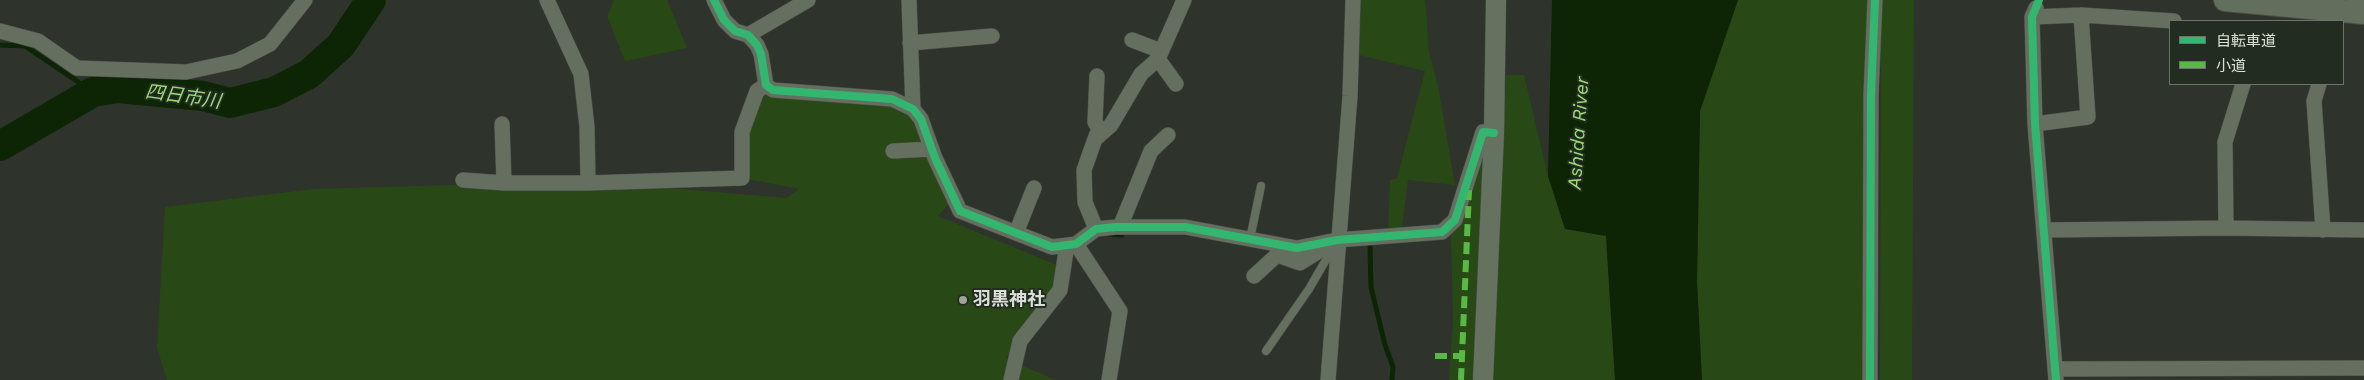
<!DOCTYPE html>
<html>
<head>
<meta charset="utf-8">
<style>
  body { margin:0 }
  #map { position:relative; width:2364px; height:380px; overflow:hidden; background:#2e332c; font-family:"Work Sans","Noto Sans JP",sans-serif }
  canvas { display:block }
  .legend { position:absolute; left:2169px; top:20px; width:175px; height:65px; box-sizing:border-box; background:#232c20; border:1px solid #6c746a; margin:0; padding:6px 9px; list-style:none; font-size:15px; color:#dae0d8 }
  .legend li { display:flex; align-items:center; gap:10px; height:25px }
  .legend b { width:25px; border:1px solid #6c746a }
</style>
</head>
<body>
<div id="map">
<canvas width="2364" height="380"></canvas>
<ul class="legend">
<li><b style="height:6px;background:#33b770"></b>自転車道</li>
<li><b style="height:6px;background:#58b947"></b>小道</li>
</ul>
</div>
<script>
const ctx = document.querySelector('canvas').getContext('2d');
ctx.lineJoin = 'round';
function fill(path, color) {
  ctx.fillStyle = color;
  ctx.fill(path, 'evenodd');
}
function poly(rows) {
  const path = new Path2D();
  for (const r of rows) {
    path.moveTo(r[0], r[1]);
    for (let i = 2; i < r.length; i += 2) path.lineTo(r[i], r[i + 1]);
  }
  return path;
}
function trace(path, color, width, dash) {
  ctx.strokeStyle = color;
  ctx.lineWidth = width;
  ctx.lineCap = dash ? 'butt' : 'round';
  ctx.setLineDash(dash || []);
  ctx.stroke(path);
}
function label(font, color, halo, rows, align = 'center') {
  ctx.font = font + ' "Work Sans","Noto Sans JP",sans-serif';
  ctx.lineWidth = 4;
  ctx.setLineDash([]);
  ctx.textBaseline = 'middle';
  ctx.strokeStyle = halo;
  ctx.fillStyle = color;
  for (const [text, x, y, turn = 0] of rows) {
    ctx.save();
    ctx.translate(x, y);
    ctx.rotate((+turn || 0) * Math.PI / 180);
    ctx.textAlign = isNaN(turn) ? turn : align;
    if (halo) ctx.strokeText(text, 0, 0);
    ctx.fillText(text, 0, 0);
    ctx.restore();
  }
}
fill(poly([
  [614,0,667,0,687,48,625,61,607,16],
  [1361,0,1425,0,1426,7,1429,52,1438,85,1455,185,1408,180,1401,235,1388,236,1390,180,1397,178,1425,71,1359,55],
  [1738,0,1868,0,1863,380,1702,380,1697,282,1700,111],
  [1881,0,1914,0,1912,380,1880,380],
  [1506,75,1524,75,1548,176,1565,229,1606,235,1615,380,1492,380],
  [773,90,913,109,954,197,938,216,1064,268,1060,290,1006,358,1055,380,167,380,157,348,165,207,313,189,587,181,786,198,799,189,742,178,752,105],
  [1486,153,1475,380,1449,380,1453,319,1451,236,1470,175]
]), '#284915');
fill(poly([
  [1552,0,1738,0,1700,111,1697,282,1702,380,1615,380,1606,236,1565,229,1548,176]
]), '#0d2504');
trace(poly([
  [0,45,25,46,93,92],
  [1109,234,1122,235],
  [1370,247,1371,287,1385,345,1393,367,1392,380]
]), '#0d2504', 5);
trace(poly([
  [0,146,93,92,118,88,203,96,230,103,274,92,309,74,341,45,371,0]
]), '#0d2504', 30);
const lane = poly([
  [1250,239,1261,186],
  [1266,351,1309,289,1334,246]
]);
const street = poly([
  [547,0,581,74,587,127,588,183],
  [714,0,724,20,735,31,748,35,757,45,761,54,766,85,773,90,892,99,913,109,921,119,935,158,960,211,1052,247,1076,244,1096,229,1116,227,1185,227,1297,248,1337,240,1442,232,1455,220,1483,132,1494,133],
  [909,0,913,109],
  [2354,0,2364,4],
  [2036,8,2032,17,2035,124,2056,380],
  [2032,17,2081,15,2174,21],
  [0,31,38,41,77,68,186,72,237,61,270,44,305,0],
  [748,35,808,0],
  [1132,40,1161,51],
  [910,43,992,36],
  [1158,59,1176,84],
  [2319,84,2314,101,2323,230],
  [502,124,504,183],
  [2035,124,2088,117,2081,15],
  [1095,139,1099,129,1095,122,1097,76],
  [893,151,932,149],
  [463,180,504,183,588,183,742,178,742,132,757,91,766,85],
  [1120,227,1151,151,1168,135],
  [2226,228,2225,142,2243,84],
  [1096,229,1085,202,1084,170,1095,139,1111,125,1141,74,1158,59,1184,0],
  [2044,230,2226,228,2364,230],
  [1016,233,1034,188],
  [1076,244,1120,311,1109,380],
  [1254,276,1277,255,1300,263,1329,245],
  [2055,369,2364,368],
  [1011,380,1020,341,1060,290,1067,245],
  [1328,380,1350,96,1353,0],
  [1870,380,1871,95,1875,0]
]);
const secondary = poly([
  [1483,380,1494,133,1496,0]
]);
const primary = poly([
  [2225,0,2364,13]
]);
trace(lane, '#4a4e48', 9);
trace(street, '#4a4e48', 16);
trace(secondary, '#4a4e48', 21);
trace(primary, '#4a4e48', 24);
trace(lane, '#646f60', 8);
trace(street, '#646f60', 15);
trace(secondary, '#657260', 20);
trace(primary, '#636f5d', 22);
trace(poly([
  [1435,356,1462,356],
  [1461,380,1469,190]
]), '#58b947', 6, [12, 6]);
trace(poly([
  [714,0,724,20,735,31,748,35,757,45,761,54,766,85,773,90,892,99,913,109,921,119,935,158,960,211,1052,247,1076,244,1096,229,1116,227,1185,227,1297,248,1337,240,1442,232,1455,220,1483,132,1494,133],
  [2039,0,2032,17,2035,124,2056,380],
  [1870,380,1871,95,1875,0]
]), '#33b770', 8);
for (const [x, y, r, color] of [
  [963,300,5,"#9ea39c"]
]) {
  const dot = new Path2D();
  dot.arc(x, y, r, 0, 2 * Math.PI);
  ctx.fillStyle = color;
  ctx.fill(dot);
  trace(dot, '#232c20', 2);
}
label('bold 18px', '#dae0d8', '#232c20', [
  ["羽黒神社",973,300]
], 'left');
label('italic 19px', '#97dc75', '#232c20', [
  ["四日市川",183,97,8],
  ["Ashida River",1579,133,-86]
]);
</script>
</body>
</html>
